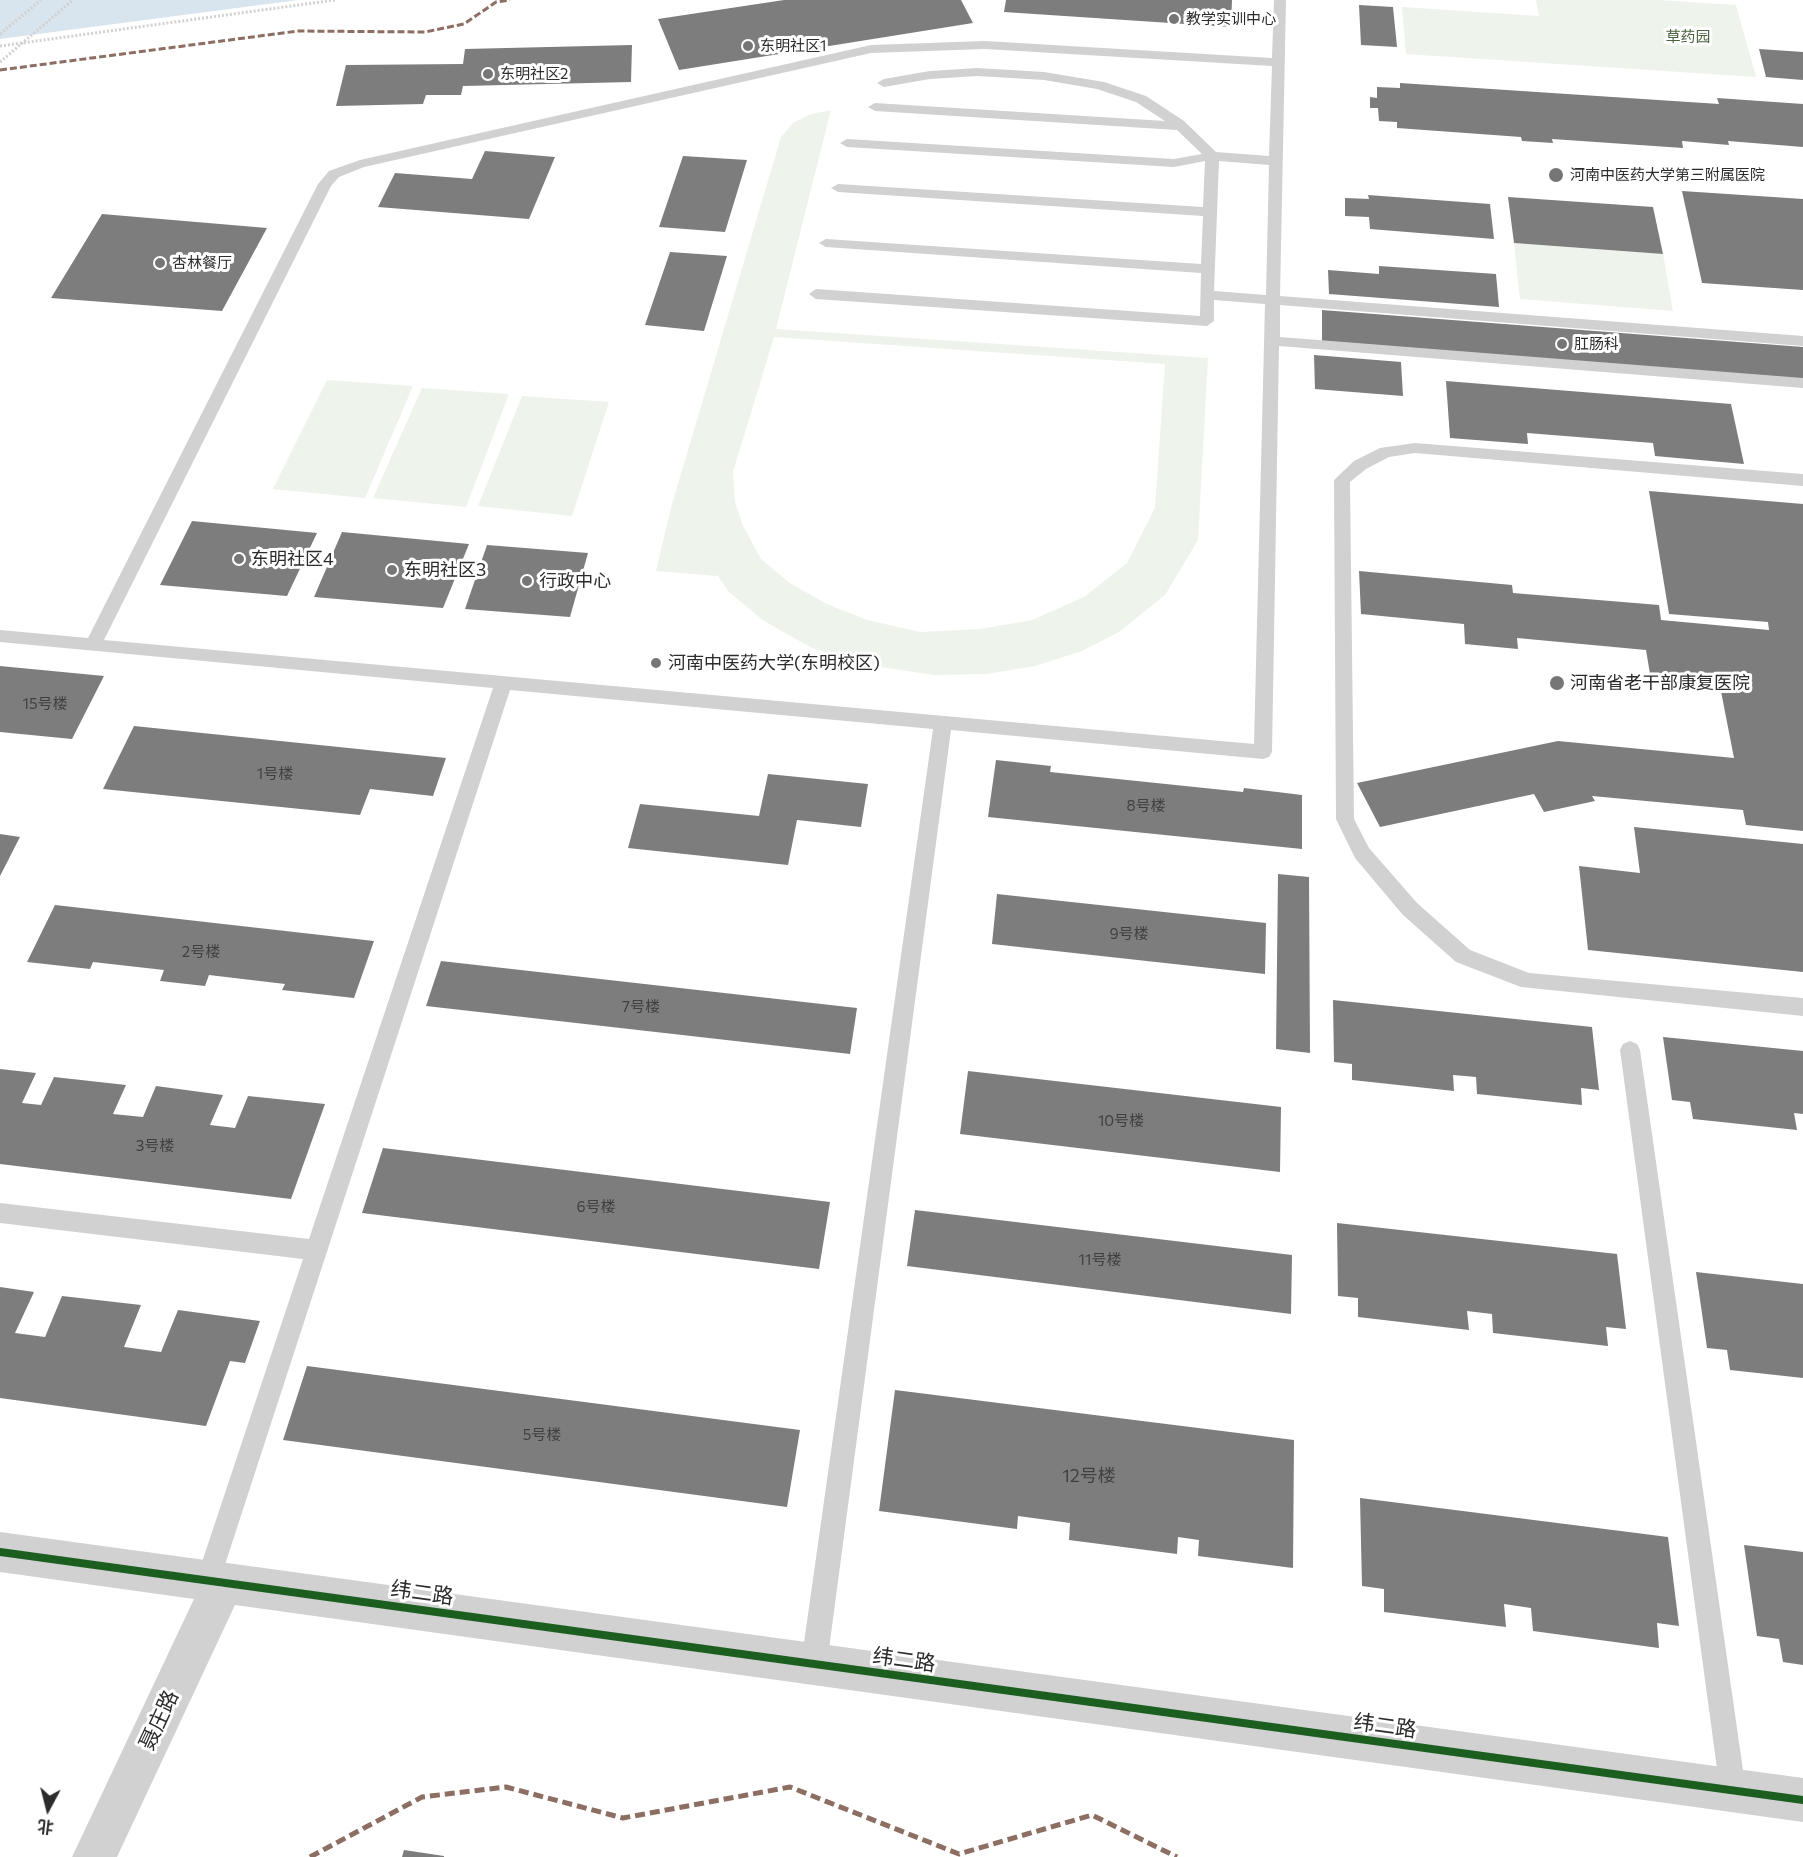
<!DOCTYPE html>
<html>
<head>
<meta charset="utf-8">
<style>
  body { margin:0 }
  #map { position:relative; width:1803px; height:1857px; overflow:hidden; background:#fff; font-family:Commissioner,"Noto Sans SC",sans-serif }
  canvas { display:block }
  .north { position:absolute; left:18px; top:1779px; width:60px; height:60px; -webkit-text-stroke:4px #fff; paint-order:stroke; rotate:187deg; font-size:16px; font-weight:700; line-height:24px; text-align:center; color:#2c2c2c }
  .north::after { content:''; display:block; margin:auto; width:21px; height:27px; background:#2c2c2c; clip-path:polygon(50% 0,100% 100%,50% 72%,0 100%) }
</style>
</head>
<body>
<div id="map">
<canvas width="1803" height="1857"></canvas>
<div class="north">北</div>
</div>
<script>
const ctx = document.querySelector('canvas').getContext('2d');
ctx.lineJoin = 'round';
function fill(path, color) {
  ctx.fillStyle = color;
  ctx.fill(path, 'evenodd');
}
function poly(rows) {
  const path = new Path2D();
  for (const r of rows) {
    path.moveTo(r[0], r[1]);
    for (let i = 2; i < r.length; i += 2) path.lineTo(r[i], r[i + 1]);
  }
  return path;
}
function trace(path, color, width, dash) {
  ctx.strokeStyle = color;
  ctx.lineWidth = width;
  ctx.lineCap = dash ? 'butt' : 'round';
  ctx.setLineDash(dash || []);
  ctx.stroke(path);
}
function label(font, color, halo, rows, align = 'center') {
  ctx.font = font + ' Commissioner,"Noto Sans SC",sans-serif';
  ctx.lineWidth = 6;
  ctx.setLineDash([]);
  ctx.textBaseline = 'middle';
  ctx.strokeStyle = halo;
  ctx.fillStyle = color;
  for (const [text, x, y, turn = 0] of rows) {
    ctx.save();
    ctx.translate(x, y);
    ctx.rotate((+turn || 0) * Math.PI / 180);
    ctx.textAlign = isNaN(turn) ? turn : align;
    if (halo) ctx.strokeText(text, 0, 0);
    ctx.fillText(text, 0, 0);
    ctx.restore();
  }
}
fill(poly([
  [1536,0,1659,0,1736,5,1756,77,1406,54,1402,7,1539,16],
  [831,110,776,329,1208,358,1198,540,1165,595,1119,632,1082,651,1035,666,987,674,934,675,867,665,812,648,764,621,729,592,718,576,656,571,672,504,781,137,793,123,811,114],
  [774,337,1165,364,1155,508,1127,563,1084,597,1032,620,980,629,920,632,867,620,827,604,791,584,761,559,743,526,735,502,733,472],
  [1514,243,1663,254,1673,311,1520,299],
  [327,380,413,386,365,498,273,489],
  [422,388,509,394,466,507,373,498],
  [522,396,609,402,572,516,478,506]
]), '#eef3eb');
fill(poly([
  [0,0,298,0,0,39]
]), '#d8e4ee');
fill(poly([
  [784,0,961,0,973,23,679,70,658,19],
  [1006,0,1232,0,1231,27,1004,12],
  [1359,5,1393,7,1397,47,1361,45],
  [632,45,631,82,463,86,461,95,426,95,423,104,336,106,346,65,463,64,465,49],
  [1759,49,1803,52,1803,80,1766,77],
  [1400,83,1719,104,1717,98,1803,104,1803,147,1728,141,1729,145,1682,141,1683,148,1552,139,1553,143,1522,141,1521,137,1397,128,1397,122,1379,121,1378,108,1370,108,1370,97,1377,98,1377,87,1400,88],
  [485,151,555,157,529,219,378,207,395,173,472,179],
  [683,156,747,160,725,232,659,227],
  [1682,191,1803,199,1803,290,1702,283],
  [1368,195,1490,204,1494,239,1370,229,1369,217,1345,216,1345,198,1369,199],
  [1508,197,1653,207,1663,254,1514,243],
  [102,214,267,228,222,311,51,298],
  [670,252,727,256,704,331,645,325],
  [1379,266,1496,274,1499,307,1329,294,1328,270,1379,274],
  [1322,310,1803,347,1803,379,1322,341],
  [1314,355,1401,362,1403,396,1315,389],
  [1446,381,1731,404,1744,464,1655,456,1653,443,1527,433,1528,444,1450,438],
  [1649,491,1803,504,1803,831,1746,825,1743,810,1592,796,1595,801,1544,812,1534,794,1380,827,1357,783,1558,741,1734,758,1719,681,1650,674,1646,650,1517,638,1518,649,1465,644,1464,624,1361,614,1359,571,1512,585,1513,593,1659,605,1661,620,1769,630,1768,622,1669,614],
  [192,521,317,533,287,596,160,585],
  [342,532,469,544,443,608,314,597],
  [487,545,588,553,570,617,465,609],
  [0,666,104,676,72,739,0,732],
  [134,726,446,758,433,796,370,789,360,815,103,789],
  [996,760,1051,766,1050,772,1243,792,1244,788,1302,795,1302,849,988,817],
  [768,774,868,784,861,827,797,820,788,865,628,848,640,804,759,816],
  [1634,827,1803,844,1803,972,1588,950,1579,866,1640,873],
  [0,834,20,837,0,876],
  [1278,874,1309,877,1310,1053,1276,1049],
  [997,894,1266,923,1265,974,992,944],
  [55,905,374,941,354,998,282,990,285,984,209,975,205,986,160,981,164,970,93,962,90,969,27,962],
  [441,961,857,1008,850,1054,426,1006],
  [1333,1000,1592,1027,1599,1090,1581,1088,1582,1105,1477,1094,1476,1077,1453,1075,1454,1091,1352,1080,1352,1064,1334,1062],
  [1663,1037,1803,1051,1803,1114,1794,1113,1797,1130,1693,1119,1690,1102,1672,1100],
  [0,1069,36,1073,22,1103,41,1105,54,1077,126,1085,113,1114,143,1117,156,1086,223,1095,210,1125,235,1128,248,1096,325,1104,291,1199,0,1164],
  [968,1071,1281,1107,1280,1172,960,1134],
  [383,1148,830,1202,819,1269,362,1213],
  [915,1210,1292,1255,1291,1314,907,1266],
  [1337,1223,1617,1254,1626,1329,1606,1327,1608,1346,1493,1333,1492,1314,1467,1311,1469,1330,1358,1317,1358,1298,1338,1296],
  [1696,1272,1803,1284,1803,1378,1730,1370,1727,1350,1707,1348],
  [0,1287,34,1292,15,1333,45,1337,62,1296,141,1305,124,1347,161,1352,178,1310,260,1321,245,1363,230,1361,206,1426,0,1398],
  [307,1366,800,1430,787,1507,283,1440],
  [895,1390,1294,1440,1293,1568,1198,1556,1199,1540,1178,1537,1177,1554,1069,1540,1070,1523,1018,1516,1017,1529,879,1511],
  [1360,1498,1668,1537,1679,1626,1657,1623,1659,1648,1533,1631,1531,1608,1504,1604,1506,1627,1384,1612,1384,1589,1362,1586],
  [1744,1545,1803,1552,1803,1665,1783,1662,1779,1639,1757,1636],
  [404,1850,444,1856,444,1857,402,1857]
]), '#7d7d7d');
trace(poly([
  [0,34,41,0],
  [0,46,335,0]
]), '#d1d1d1', 3, [2, 2]);
fill(poly([
  [1274,0,1286,0,1280,296,1803,336,1803,346,1280,305,1280,337,1803,378,1803,388,1279,346,1272,752,1269,757,1263,759,951,730,827,1664,823,1673,814,1677,805,1673,801,1664,933,729,510,690,220,1580,217,1589,208,1592,199,1589,196,1580,303,1259,0,1223,0,1203,309,1239,493,688,0,642,0,630,88,638,318,184,329,171,360,160,871,45,985,41,1272,58,1274,0],
  [985,49,1272,66,1269,156,1216,152,1184,121,1146,96,1104,82,1044,72,977,68,930,71,884,79,877,83,884,87,930,79,977,76,1044,80,1097,89,1136,102,1165,121,875,103,868,107,875,111,1177,130,1202,154,1174,159,847,139,840,143,847,147,1174,167,1205,161,1203,207,838,184,831,188,838,192,1203,216,1201,264,826,239,819,243,826,247,1201,273,1200,316,816,289,809,294,816,299,1207,326,1214,321,1214,300,1265,304,1254,744,104,640,331,186,339,177,364,167,871,53,985,49],
  [1219,161,1269,165,1266,295,1214,291,1219,161],
  [1415,443,1803,474,1803,486,1415,453,1389,457,1366,469,1350,482,1354,819,1369,848,1417,903,1470,950,1529,973,1803,998,1803,1016,1521,987,1456,962,1403,915,1355,858,1336,819,1334,480,1354,461,1380,448,1415,443],
  [1630,1041,1637,1044,1640,1050,1746,1791,1742,1800,1733,1804,1724,1800,1720,1791,1620,1050,1623,1044,1630,1041]
]), '#d1d1d1');
fill(poly([
  [0,1532,1803,1778,1803,1822,235,1605,117,1857,72,1857,194,1599,0,1572,0,1532]
]), '#d1d1d1');
trace(poly([
  [0,62,73,0]
]), '#d1d1d1', 3, [2, 2]);
trace(poly([
  [0,70,298,31,425,32,464,24,496,2,510,0]
]), '#8d6e63', 3, [7, 3]);
trace(poly([
  [310,1857,422,1797,506,1787,623,1818,790,1787,959,1854,1092,1815,1177,1857]
]), '#8d6e63', 5, [10, 5]);
trace(poly([
  [0,1552,1803,1800]
]), '#1b5e20', 8);
for (const [x, y, r, color] of [
  [1174,19,6,"#767676"],
  [748,46,6,"#767676"],
  [488,74,6,"#767676"],
  [1556,175,8,"#767676"],
  [160,263,6,"#767676"],
  [1562,344,6,"#767676"],
  [239,559,6,"#767676"],
  [392,570,6,"#767676"],
  [527,581,6,"#767676"],
  [656,663,6,"#767676"],
  [1557,683,8,"#767676"]
]) {
  const dot = new Path2D();
  dot.arc(x, y, r, 0, 2 * Math.PI);
  ctx.fillStyle = color;
  ctx.fill(dot);
  trace(dot, '#fff', 2);
}
label('15px', '#2c2c2c', '#fff', [
  ["教学实训中心",1186,19],
  ["东明社区1",760,46],
  ["东明社区2",500,74],
  ["河南中医药大学第三附属医院",1570,175],
  ["杏林餐厅",172,263],
  ["肛肠科",1574,344]
], 'left');
label('15px', '#4d633e', '#fff', [
  ["草药园",1688,37]
]);
label('15px', '#404040', null, [
  ["15号楼",45,704],
  ["1号楼",275,774],
  ["8号楼",1146,806],
  ["9号楼",1129,934],
  ["2号楼",201,952],
  ["7号楼",641,1007],
  ["10号楼",1121,1121],
  ["3号楼",155,1146],
  ["6号楼",596,1207],
  ["11号楼",1100,1260],
  ["5号楼",542,1435]
]);
label('18px', '#2c2c2c', '#fff', [
  ["东明社区4",251,559],
  ["东明社区3",404,570],
  ["行政中心",539,581],
  ["河南中医药大学(东明校区)",668,663],
  ["河南省老干部康复医院",1570,683]
], 'left');
label('18px', '#404040', null, [
  ["12号楼",1089,1476]
]);
label('21px', '#2c2c2c', '#fff', [
  ["纬二路",422,1593,8],
  ["纬二路",904,1660,8],
  ["聂庄路",159,1720,-65],
  ["纬二路",1385,1726,8]
]);
</script>
</body>
</html>
